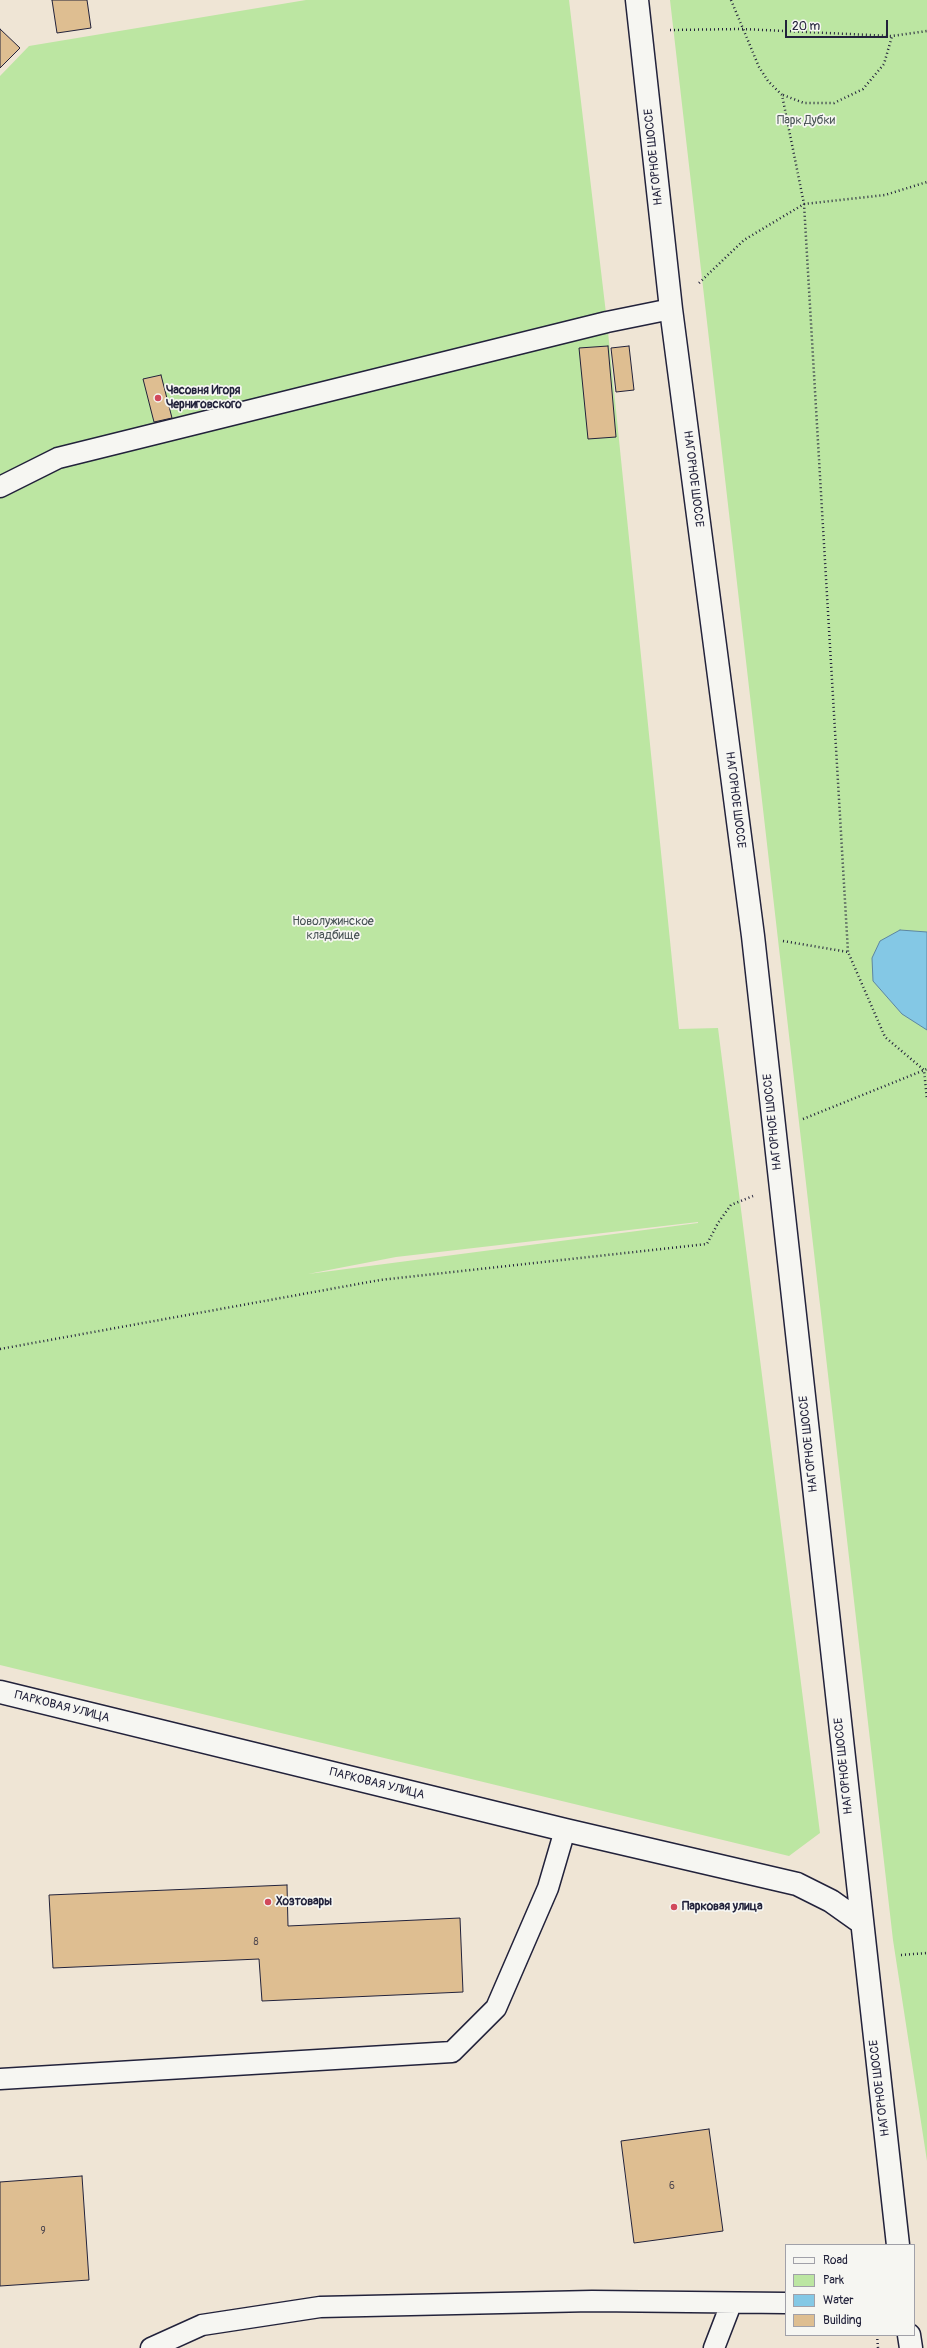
<!DOCTYPE html>
<html>
<head>
<meta charset="utf-8">
<style>
  body { margin:0 }
  #map { position:relative; width:927px; height:2348px; overflow:hidden; background:#efe5d5; font-family:Pangolin,sans-serif }
  canvas { display:block }
  .legend { position:absolute; left:785px; top:2244px; width:130px; height:92px; box-sizing:border-box; background:#f6f6f2; border:1px solid #a1a1a9; margin:0; padding:5px 7px; list-style:none; font-size:12px; color:#22223b }
  .legend li { display:flex; align-items:center; gap:8px; height:20px }
  .legend b { width:20px; border:1px solid #a1a1a9 }
  .scale { position:absolute; left:785px; top:20px; width:103px; height:18px; box-sizing:border-box; border:2px solid #22223b; border-top:0; padding-left:5px; font-size:12px; line-height:14px; white-space:nowrap; color:#22223b; -webkit-text-stroke:3px #f6f6f2; paint-order:stroke }
</style>
</head>
<body>
<div id="map">
<canvas width="927" height="2348"></canvas>
<ul class="legend">
<li><b style="height:5px;background:#f6f6f2"></b>Road</li>
<li><b style="height:11px;background:#bce6a2"></b>Park</li>
<li><b style="height:11px;background:#84c8e5"></b>Water</li>
<li><b style="height:11px;background:#debe91"></b>Building</li>
</ul>
<div class="scale">20 m</div>
</div>
<script>
const ctx = document.querySelector('canvas').getContext('2d');
ctx.lineJoin = 'round';
function fill(path, color) {
  ctx.fillStyle = color;
  ctx.fill(path, 'evenodd');
}
function poly(rows) {
  const path = new Path2D();
  for (const r of rows) {
    path.moveTo(r[0], r[1]);
    for (let i = 2; i < r.length; i += 2) path.lineTo(r[i], r[i + 1]);
  }
  return path;
}
function trace(path, color, width, dash) {
  ctx.strokeStyle = color;
  ctx.lineWidth = width;
  ctx.lineCap = dash ? 'butt' : 'round';
  ctx.setLineDash(dash || []);
  ctx.stroke(path);
}
function label(font, color, halo, rows, align = 'center') {
  ctx.font = font + ' Pangolin,sans-serif';
  ctx.lineWidth = 3.5;
  ctx.setLineDash([]);
  ctx.textBaseline = 'middle';
  ctx.strokeStyle = halo;
  ctx.fillStyle = color;
  for (const [text, x, y, turn = 0] of rows) {
    ctx.save();
    ctx.translate(x, y);
    ctx.rotate((+turn || 0) * Math.PI / 180);
    ctx.textAlign = isNaN(turn) ? turn : align;
    if (halo) ctx.strokeText(text, 0, 0);
    ctx.fillText(text, 0, 0);
    ctx.restore();
  }
}
fill(poly([
  [306,0,569,0,607,322,679,1029,718,1028,820,1833,789,1856,0,1665,0,76,29,46],
  [698,1222,698,1223,308,1274,396,1257],
  [670,0,927,0,927,2161,893,1940]
]), '#bce6a2');
const water = poly([
  [900,930,927,932,927,1030,902,1014,873,981,872,958,880,941,900,930]
]);
fill(water, '#84c8e5');
trace(water, '#5d86a1', 1);
const building = poly([
  [52,0,87,0,91,28,57,33,52,0],
  [0,29,20,48,0,68,0,29],
  [608,346,616,437,588,439,579,348,608,346],
  [629,346,634,390,616,392,611,348,629,346],
  [161,375,172,418,154,422,143,379,161,375],
  [287,1885,288,1926,460,1918,463,1992,262,2001,259,1959,53,1968,49,1895,287,1885],
  [709,2129,723,2231,634,2243,621,2141,709,2129],
  [82,2176,89,2280,0,2286,0,2182,82,2176]
]);
fill(building, '#debe91');
trace(building, '#22223b', 1);
const lane = poly([
  [0,487,58,458,607,322,671,309],
  [0,2079,452,2052,496,2008,548,1888,565,1830],
  [151,2348,202,2325,320,2307,592,2301,786,2303],
  [714,2348,731,2304]
]);
const secondary = poly([
  [637,0,671,309,753,936,898,2245],
  [0,1692,565,1830,797,1884,831,1901,862,1923],
  [909,2335,911,2348]
]);
trace(lane, '#22223b', 23);
trace(secondary, '#22223b', 25);
trace(poly([
  [731,0,759,67,768,81,782,95,804,204,848,952],
  [670,30,742,29,892,36,927,31],
  [783,95,804,103,834,103,863,89,884,64,892,36],
  [699,283,744,240,804,204,885,195,927,182],
  [783,941,848,952,885,1037,924,1070,927,1100],
  [803,1119,927,1069],
  [0,1349,380,1280,707,1244,718,1223,731,1205,753,1196],
  [901,1955,927,1953],
  [877,2335,878,2348]
]), '#22223b', 2.5, [1, 3]);
trace(lane, '#f6f6f2', 20);
trace(secondary, '#f6f6f2', 22);
for (const [x, y, r, color] of [
  [158,398,4,"#d1495b"],
  [268,1902,4,"#d1495b"],
  [674,1907,4,"#d1495b"]
]) {
  const dot = new Path2D();
  dot.arc(x, y, r, 0, 2 * Math.PI);
  ctx.fillStyle = color;
  ctx.fill(dot);
  trace(dot, '#f6f6f2', 1.5);
}
label('10px', '#514950', null, [
  ["8",256,1942],
  ["6",672,2186],
  ["9",43,2231]
]);
label('12px', '#485355', '#f6f6f2', [
  ["Парк Дубки",806,121],
  ["Новолужинское",333,922],
  ["кладбище",333,936]
]);
label('12px', '#22223b', '#f6f6f2', [
  ["НАГОРНОЕ ШОССЕ",654,157,-96],
  ["НАГОРНОЕ ШОССЕ",693,479,83],
  ["НАГОРНОЕ ШОССЕ",735,800,83],
  ["НАГОРНОЕ ШОССЕ",773,1122,-96],
  ["НАГОРНОЕ ШОССЕ",809,1444,-96],
  ["ПАРКОВАЯ УЛИЦА",62,1707,14],
  ["НАГОРНОЕ ШОССЕ",844,1766,-96],
  ["ПАРКОВАЯ УЛИЦА",377,1784,14],
  ["НАГОРНОЕ ШОССЕ",880,2088,-97]
]);
label('bold 12px', '#22223b', '#f6f6f2', [
  ["Часовня Игоря",166,391],
  ["Черниговского",166,405],
  ["Хозтовары",276,1902],
  ["Парковая улица",682,1907]
], 'left');
</script>
</body>
</html>
